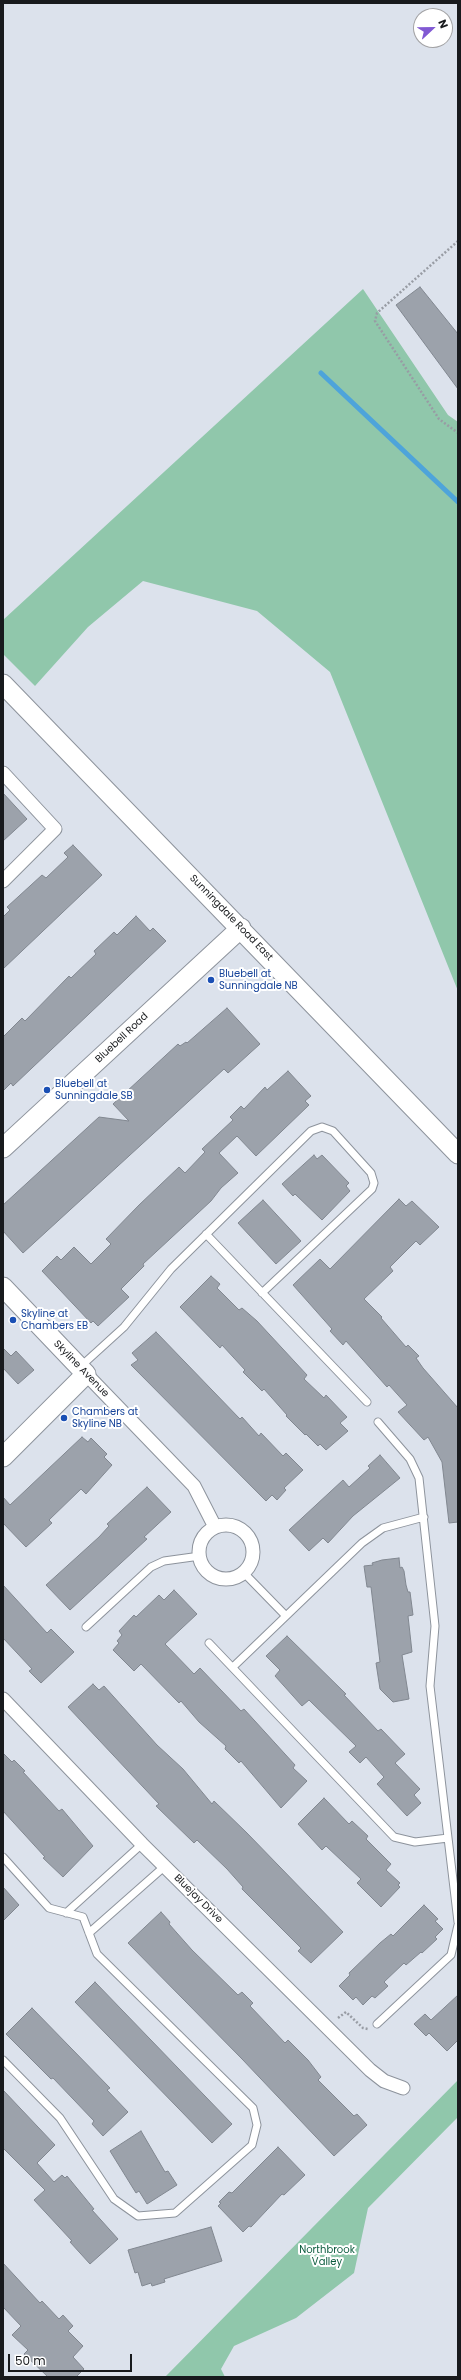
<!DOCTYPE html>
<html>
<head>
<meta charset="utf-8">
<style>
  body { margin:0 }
  #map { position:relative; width:461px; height:2380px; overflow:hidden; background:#dce2ec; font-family:Poppins,sans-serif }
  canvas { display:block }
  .frame { position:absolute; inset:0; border:4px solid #181a1d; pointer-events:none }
  .north { position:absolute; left:413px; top:8px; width:40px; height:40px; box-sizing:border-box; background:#fff; border:1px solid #a3a3a5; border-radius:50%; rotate:68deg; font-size:11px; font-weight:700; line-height:16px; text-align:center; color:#181a1d }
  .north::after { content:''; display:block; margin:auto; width:14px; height:18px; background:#8159d3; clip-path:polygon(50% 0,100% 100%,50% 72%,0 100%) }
  .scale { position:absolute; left:8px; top:2354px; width:124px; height:18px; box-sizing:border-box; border:2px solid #181a1d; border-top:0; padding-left:5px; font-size:12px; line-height:14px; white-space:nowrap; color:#181a1d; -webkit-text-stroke:3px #fff; paint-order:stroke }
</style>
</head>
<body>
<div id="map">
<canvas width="461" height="2380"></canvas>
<div class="frame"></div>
<div class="north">N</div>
<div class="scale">50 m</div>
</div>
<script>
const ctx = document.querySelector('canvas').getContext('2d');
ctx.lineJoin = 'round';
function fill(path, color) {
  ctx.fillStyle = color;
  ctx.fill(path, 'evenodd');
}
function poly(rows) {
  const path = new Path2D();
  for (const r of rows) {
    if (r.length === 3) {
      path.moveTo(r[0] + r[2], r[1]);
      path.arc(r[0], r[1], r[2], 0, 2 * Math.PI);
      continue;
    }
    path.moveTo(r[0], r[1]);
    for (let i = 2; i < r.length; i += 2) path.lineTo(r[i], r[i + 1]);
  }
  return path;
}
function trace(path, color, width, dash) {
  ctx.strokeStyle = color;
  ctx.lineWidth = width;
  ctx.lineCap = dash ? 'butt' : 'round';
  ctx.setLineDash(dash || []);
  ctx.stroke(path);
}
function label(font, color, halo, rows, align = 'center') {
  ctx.font = font + ' Poppins,sans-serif';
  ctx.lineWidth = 4;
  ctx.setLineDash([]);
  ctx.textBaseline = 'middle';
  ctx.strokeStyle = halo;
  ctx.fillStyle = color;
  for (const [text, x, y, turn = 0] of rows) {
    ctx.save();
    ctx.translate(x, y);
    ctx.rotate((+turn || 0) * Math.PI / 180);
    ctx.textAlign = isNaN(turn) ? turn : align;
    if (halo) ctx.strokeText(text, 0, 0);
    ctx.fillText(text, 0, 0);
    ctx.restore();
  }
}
fill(poly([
  [363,289,448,415,458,422,458,991,330,672,257,611,143,581,88,627,35,686,3,654,3,620],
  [458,2080,458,2117,368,2208,354,2273,296,2318,234,2346,221,2369,225,2377,165,2377]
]), '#90c7ab');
trace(poly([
  [321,373,458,502]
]), '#4ea4da', 5);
const building = poly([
  [420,287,458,334,458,389,396,305,420,287],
  [3,793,27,819,3,841,3,793],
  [73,845,102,875,3,969,3,917,10,910,7,907,42,875,46,878,68,857,64,853,73,845],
  [136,916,150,931,153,928,166,941,13,1086,11,1083,3,1091,3,1037,22,1018,25,1021,69,976,71,978,96,954,94,951,114,932,117,935,136,916],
  [227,1008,260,1044,228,1073,224,1069,23,1253,3,1231,3,1205,99,1117,129,1121,113,1104,178,1044,180,1046,186,1042,187,1043,227,1008],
  [288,1071,311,1096,305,1101,309,1105,256,1156,237,1136,219,1153,238,1173,221,1188,211,1201,143,1264,144,1266,121,1289,129,1297,98,1326,93,1321,91,1323,42,1271,57,1256,61,1260,74,1247,91,1264,111,1244,106,1239,139,1205,179,1167,185,1173,205,1152,202,1149,233,1120,230,1117,241,1106,244,1109,265,1087,267,1090,288,1071],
  [314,1155,317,1159,322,1155,349,1183,346,1186,350,1191,322,1220,295,1194,293,1196,282,1184,314,1155],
  [399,1199,406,1206,412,1201,439,1227,420,1245,416,1241,390,1267,393,1271,364,1299,382,1317,381,1318,406,1347,408,1345,419,1356,416,1358,423,1368,458,1408,458,1522,449,1523,442,1462,428,1437,424,1440,398,1412,407,1405,389,1385,387,1387,346,1341,343,1345,330,1331,332,1329,293,1285,320,1259,330,1269,399,1199],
  [263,1200,301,1241,276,1264,238,1223,263,1200],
  [211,1276,220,1284,217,1288,239,1310,242,1308,257,1321,307,1375,304,1379,324,1398,326,1395,347,1417,340,1423,348,1431,326,1450,320,1444,318,1446,306,1434,305,1435,286,1416,287,1415,264,1389,262,1391,243,1372,245,1370,222,1345,220,1348,180,1307,211,1276],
  [156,1332,240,1419,242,1417,259,1436,261,1433,283,1456,286,1453,303,1470,284,1488,286,1490,277,1500,272,1495,266,1501,131,1365,138,1360,132,1353,156,1332],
  [3,1348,11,1356,16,1351,34,1370,18,1384,3,1368,3,1348],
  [82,1437,88,1442,91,1438,107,1454,104,1457,112,1465,86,1494,81,1489,49,1520,52,1523,26,1547,3,1523,3,1497,10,1505,82,1437],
  [380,1455,400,1478,353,1516,328,1543,323,1538,309,1551,289,1530,343,1480,349,1487,370,1468,368,1466,380,1455],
  [147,1487,171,1512,144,1537,147,1539,70,1610,46,1585,99,1537,109,1526,107,1524,147,1487],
  [399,1558,400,1568,402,1567,404,1571,406,1585,408,1592,410,1592,413,1615,408,1616,412,1652,402,1655,409,1699,393,1702,380,1689,376,1663,380,1662,371,1587,367,1587,364,1566,373,1565,372,1563,382,1560,399,1558],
  [3,1585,47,1633,51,1629,74,1652,41,1683,29,1671,32,1669,3,1638,3,1585],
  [174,1590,197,1614,165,1644,194,1674,200,1668,241,1711,244,1709,295,1765,293,1768,307,1781,281,1808,241,1761,239,1763,225,1749,226,1746,199,1722,181,1701,179,1703,141,1664,134,1671,113,1650,119,1643,117,1641,122,1635,119,1631,134,1615,136,1617,159,1595,164,1600,174,1590],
  [287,1636,346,1694,344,1695,378,1731,381,1729,405,1754,395,1763,420,1789,414,1795,421,1803,407,1816,377,1784,384,1777,366,1757,360,1763,349,1752,356,1746,309,1700,302,1706,275,1676,280,1670,266,1656,287,1636],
  [93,1684,99,1690,104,1686,157,1745,183,1769,212,1804,214,1801,247,1833,343,1932,311,1963,298,1951,301,1948,242,1889,243,1887,227,1869,197,1840,194,1843,156,1806,159,1804,68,1707,93,1684],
  [3,1753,12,1762,14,1760,25,1771,23,1772,59,1811,62,1809,93,1846,63,1877,43,1858,45,1857,3,1811,3,1753],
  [324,1798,349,1824,352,1821,368,1836,366,1839,391,1864,386,1870,400,1883,398,1885,400,1887,381,1907,357,1883,361,1879,326,1846,322,1850,298,1824,324,1798],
  [3,1887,19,1905,3,1921,3,1887],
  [424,1905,438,1919,435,1921,443,1929,435,1937,437,1939,422,1953,421,1952,406,1965,404,1963,384,1982,388,1986,375,1998,372,1996,363,2005,356,1997,353,2000,339,1986,350,1975,349,1973,380,1943,391,1934,393,1936,424,1905],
  [161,1912,170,1922,169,1924,192,1950,238,1995,242,1992,253,2003,250,2006,285,2043,288,2040,308,2060,321,2077,318,2080,354,2116,357,2114,367,2125,334,2156,242,2059,128,1943,161,1912],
  [95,1982,232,2124,212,2143,75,2002,95,1982],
  [458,1995,458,2040,447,2051,429,2033,426,2036,414,2024,425,2014,431,2020,458,1995],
  [32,2008,110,2088,107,2090,128,2112,103,2136,92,2124,94,2121,53,2078,51,2079,6,2034,32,2008],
  [3,2090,55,2145,37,2163,54,2182,62,2175,65,2178,67,2176,94,2209,92,2210,118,2239,90,2264,70,2242,72,2241,34,2200,45,2190,3,2148,3,2090],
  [141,2131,165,2172,168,2171,177,2185,147,2204,139,2191,136,2193,110,2151,141,2131],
  [278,2147,305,2175,284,2195,282,2194,251,2227,249,2226,243,2232,218,2206,221,2203,219,2202,229,2192,232,2193,278,2147],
  [211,2227,222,2261,164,2279,165,2282,152,2286,151,2283,142,2286,138,2272,135,2273,128,2250,211,2227],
  [3,2263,40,2303,42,2301,59,2319,63,2315,73,2326,68,2331,83,2346,73,2357,84,2369,76,2377,48,2377,24,2354,28,2350,12,2335,21,2326,3,2307,3,2263]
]);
fill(building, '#9ca2ab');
trace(building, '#818790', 1);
const lane = poly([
  [206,1234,367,1402],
  [80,1367,124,1327,171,1269,311,1131,322,1127,333,1131,371,1173,374,1183,372,1189,262,1293],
  [378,1422,410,1459,419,1478,435,1626,430,1686,458,1922],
  [244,1573,286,1616],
  [86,1627,151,1567,164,1561,200,1556],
  [209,1643,394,1837,415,1842,448,1838],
  [234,1666,362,1543,383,1528,424,1517],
  [3,1857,49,1908,83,1917,97,1954,253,2108,257,2125,252,2145,175,2213,138,2216,114,2199,60,2118,3,2060],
  [66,1913,142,1844],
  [89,1933,165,1866],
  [377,2024,451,1955,458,1925]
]);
const street = poly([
  [3,773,55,829,3,881],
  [86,1374,194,1486,215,1527],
  [226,1552,27],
  [3,1699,142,1844,370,2070,384,2081,403,2088]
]);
const secondary = poly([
  [3,684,458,1154],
  [3,1148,241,928],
  [3,1287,86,1374,3,1457]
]);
trace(lane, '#8d939c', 9);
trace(street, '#8d939c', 15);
trace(secondary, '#8d939c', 21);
trace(poly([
  [458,241,377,313,375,321,439,419,458,433],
  [338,2018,346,2012,363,2028,368,2029]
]), '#989ca4', 2.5, [2, 2]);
trace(lane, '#fff', 7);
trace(street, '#fff', 13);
trace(secondary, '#fff', 19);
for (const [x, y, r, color] of [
  [211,980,4,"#1a4fb4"],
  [47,1090,4,"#1a4fb4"],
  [13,1320,4,"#1a4fb4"],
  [64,1418,4,"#1a4fb4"]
]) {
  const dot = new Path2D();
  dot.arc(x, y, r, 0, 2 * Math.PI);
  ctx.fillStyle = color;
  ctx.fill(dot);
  trace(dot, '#fff', 1.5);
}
label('10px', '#181a1d', '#fff', [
  ["Sunningdale Road East",231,918,46],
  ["Bluebell Road",122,1038,-43],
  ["Skyline Avenue",81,1369,46],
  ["Bluejay Drive",198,1899,45]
]);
label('10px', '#164399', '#fff', [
  ["Bluebell at",219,974],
  ["Sunningdale NB",219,986],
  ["Bluebell at",55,1084],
  ["Sunningdale SB",55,1096],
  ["Skyline at",21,1314],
  ["Chambers EB",21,1326],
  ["Chambers at",72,1412],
  ["Skyline NB",72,1424]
], 'left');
label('10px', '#0b5b3d', '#fff', [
  ["Northbrook",327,2250],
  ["Valley",327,2262]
]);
</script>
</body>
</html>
